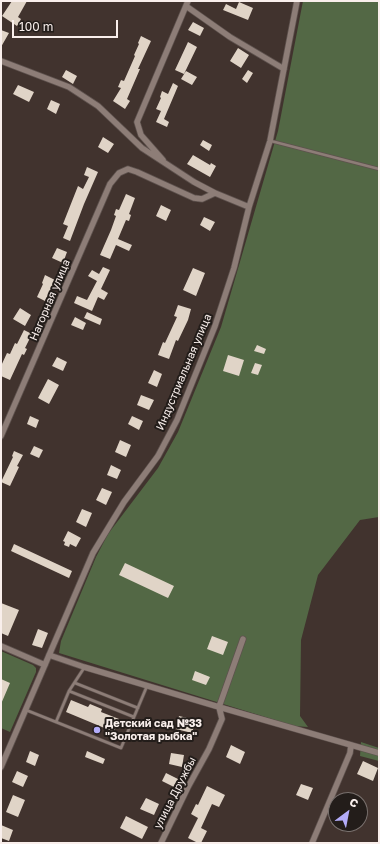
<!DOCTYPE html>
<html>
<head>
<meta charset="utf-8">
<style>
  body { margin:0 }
  #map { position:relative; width:380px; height:844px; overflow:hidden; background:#41332e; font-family:"Golos Text",sans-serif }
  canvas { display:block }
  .frame { position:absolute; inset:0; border:2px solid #f9efec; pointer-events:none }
  .north { position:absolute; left:328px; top:792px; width:40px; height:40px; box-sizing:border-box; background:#231d1a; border:1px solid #79716e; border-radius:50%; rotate:32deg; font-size:11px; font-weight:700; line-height:16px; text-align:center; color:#f9efec }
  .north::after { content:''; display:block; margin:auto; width:14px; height:18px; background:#b3acf9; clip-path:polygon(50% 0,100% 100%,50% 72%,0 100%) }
  .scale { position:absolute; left:12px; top:20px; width:106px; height:18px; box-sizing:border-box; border:2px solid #f9efec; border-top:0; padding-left:5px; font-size:12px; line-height:14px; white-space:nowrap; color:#f9efec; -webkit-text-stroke:3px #231d1a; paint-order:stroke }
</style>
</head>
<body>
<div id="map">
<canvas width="380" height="844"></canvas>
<div class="frame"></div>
<div class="north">С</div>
<div class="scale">100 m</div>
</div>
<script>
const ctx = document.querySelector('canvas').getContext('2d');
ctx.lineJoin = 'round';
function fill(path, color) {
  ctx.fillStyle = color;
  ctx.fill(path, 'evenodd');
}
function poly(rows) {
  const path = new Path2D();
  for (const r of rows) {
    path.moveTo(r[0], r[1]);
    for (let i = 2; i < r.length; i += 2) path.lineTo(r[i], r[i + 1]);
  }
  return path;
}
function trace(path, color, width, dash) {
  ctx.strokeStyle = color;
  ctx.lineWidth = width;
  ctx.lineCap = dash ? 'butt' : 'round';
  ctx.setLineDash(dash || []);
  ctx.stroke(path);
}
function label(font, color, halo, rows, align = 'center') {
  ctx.font = font + ' "Golos Text",sans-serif';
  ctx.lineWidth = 4;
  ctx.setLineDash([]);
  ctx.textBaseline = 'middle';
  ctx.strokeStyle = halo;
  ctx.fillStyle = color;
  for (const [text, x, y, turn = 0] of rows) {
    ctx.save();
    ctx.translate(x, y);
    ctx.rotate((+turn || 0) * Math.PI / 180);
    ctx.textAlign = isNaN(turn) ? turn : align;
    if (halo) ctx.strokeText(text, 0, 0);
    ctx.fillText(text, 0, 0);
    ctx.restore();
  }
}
fill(poly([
  [303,1,379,1,379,517,360,520,318,575,301,640,300,716,308,727,294,726,59,653,61,641,96,557,108,534,158,468,178,432,221,327,278,131],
  [1,651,33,665,36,668,36,672,10,732,1,728],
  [361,742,379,748,379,761,360,756]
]), '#536845');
fill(poly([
  [12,1,27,1,18,17,21,19,17,26,2,16],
  [239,2,253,8,248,20,223,10,226,4,236,9],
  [193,22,204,28,200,36,188,30],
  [1,30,9,33,1,47],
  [141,36,151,41,138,69,140,69,127,99,130,101,125,109,113,101,121,88,118,87,121,80,124,81,135,56,134,55,139,44,138,43],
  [188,42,197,47,184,74,175,70],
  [238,48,249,55,241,68,230,61],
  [66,70,77,76,73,84,62,77],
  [248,70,253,73,247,83,242,79],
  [186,71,197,77,192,85,181,79],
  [173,83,178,86,164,119,169,122,167,127,156,122,161,111,156,109,161,98,160,97,162,91,168,94],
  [18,85,34,92,29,102,13,94],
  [51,100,60,104,56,114,47,109],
  [103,137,114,144,108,153,98,147],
  [203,140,212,145,209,151,200,145],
  [193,155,210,165,211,163,216,166,210,177,187,164],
  [87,167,98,172,84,204,70,241,63,238,68,226,63,224,78,186,83,189,89,177,84,175],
  [126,194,135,198,129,214,131,215,129,221,126,220,118,239,132,245,129,251,116,245,110,259,100,255,111,230,116,216,114,215,116,209,119,210],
  [161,205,171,210,166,221,156,216],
  [204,217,215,222,210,231,200,225],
  [57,248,67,252,63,263,52,258],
  [103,267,110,270,101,289,108,293,104,300,98,297,92,311,74,303,77,296,87,300,97,281,88,276,92,270,99,274],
  [193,268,205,273,196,296,183,290],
  [45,275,55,280,45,301,37,297,43,284,42,283],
  [178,305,191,309,188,320,178,341,176,340,169,359,158,355,163,342,165,343,177,317,174,316],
  [20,308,31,315,25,326,13,319],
  [87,312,102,319,100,325,84,318],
  [75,317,86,323,83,330,71,325],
  [24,330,32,334,25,348,27,349,24,355,22,354,10,380,1,376,1,366,7,353,10,354,15,343,17,344],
  [257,345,266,349,264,354,254,351],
  [228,355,244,360,239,376,223,371],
  [57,357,67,362,63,371,52,366],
  [255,363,262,365,258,375,251,373],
  [154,370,162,374,157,387,148,383],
  [48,379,59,385,49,404,38,398],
  [141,395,154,400,149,410,137,405],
  [30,416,39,420,36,428,27,424],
  [132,416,143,421,139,430,128,424],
  [120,440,131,445,126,457,115,452],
  [34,446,43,450,39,458,30,454],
  [14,451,23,455,17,466,19,467,10,486,1,482,13,457,12,456],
  [111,465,121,470,117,479,107,475],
  [102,488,112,492,106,505,96,500],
  [82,509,92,513,86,527,76,522],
  [68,531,81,538,76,547,70,544,69,547,64,545,65,542,63,541],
  [14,544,72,571,69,578,11,551],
  [125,563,174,586,168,598,119,575],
  [1,603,19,610,8,636,1,633],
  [38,629,48,633,42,648,32,645],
  [212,636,228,642,223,655,207,649],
  [195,671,210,677,206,685,192,680],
  [1,679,10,683,1,704],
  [71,700,88,707,90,704,102,709,101,712,119,719,114,732,66,712],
  [179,716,196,720,192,733,176,729],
  [231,745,245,752,240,764,226,757],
  [30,751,39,755,35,766,26,762],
  [87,751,105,759,103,764,85,757],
  [171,753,184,755,182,767,169,764],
  [363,761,378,768,373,781,357,774],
  [17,771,28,776,23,787,12,782],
  [166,773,178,779,174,787,162,781],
  [301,784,313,788,308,800,296,795],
  [207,786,225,795,219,807,212,804,201,828,207,831,201,843,198,843,188,838,198,818,191,814,196,804,198,805],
  [13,795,25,800,18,817,6,812],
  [146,798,159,804,154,815,140,809],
  [126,816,148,827,142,839,120,828],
  [1,825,13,830,9,841,1,838]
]), '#e0d4c7');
const lane = poly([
  [271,141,379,169],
  [75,683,138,708],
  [69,691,84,668],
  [26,710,121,748,147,686],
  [56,722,69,691,134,717]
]);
const street = poly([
  [186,6,230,37,284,69],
  [1,61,69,87,98,106,142,148,194,182,215,193],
  [163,160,141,135,137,122,188,1],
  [1,436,110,184,119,173,128,169,137,172,194,198,202,199,215,193,249,207],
  [1,646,45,665],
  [49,655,84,667,219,707,379,753],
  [1,767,93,553,124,502,158,456,177,420,215,326,234,268,249,207,270,141,297,1],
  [161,843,188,787,209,749,222,719,219,707,243,639],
  [312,843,350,753,351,745]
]);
trace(lane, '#5e524e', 4);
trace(street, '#5e524e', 7);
trace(lane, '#8d7d77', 2.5);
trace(street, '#8d7d77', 5.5);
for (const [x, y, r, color] of [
  [97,730,4,"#b3acf9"]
]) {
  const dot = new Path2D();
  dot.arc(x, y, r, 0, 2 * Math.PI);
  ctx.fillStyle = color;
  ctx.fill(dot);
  trace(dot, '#231d1a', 1.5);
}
label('11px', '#f9efec', '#231d1a', [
  ["Нагорная улица",50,300,-67],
  ["Индустриальная улица",184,372,-67],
  ["улица Дружбы",175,793,-63]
]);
label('bold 11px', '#f9efec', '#231d1a', [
  ["Детский сад №33",105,724],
  ["\"Золотая рыбка\"",105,737]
], 'left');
</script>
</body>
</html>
